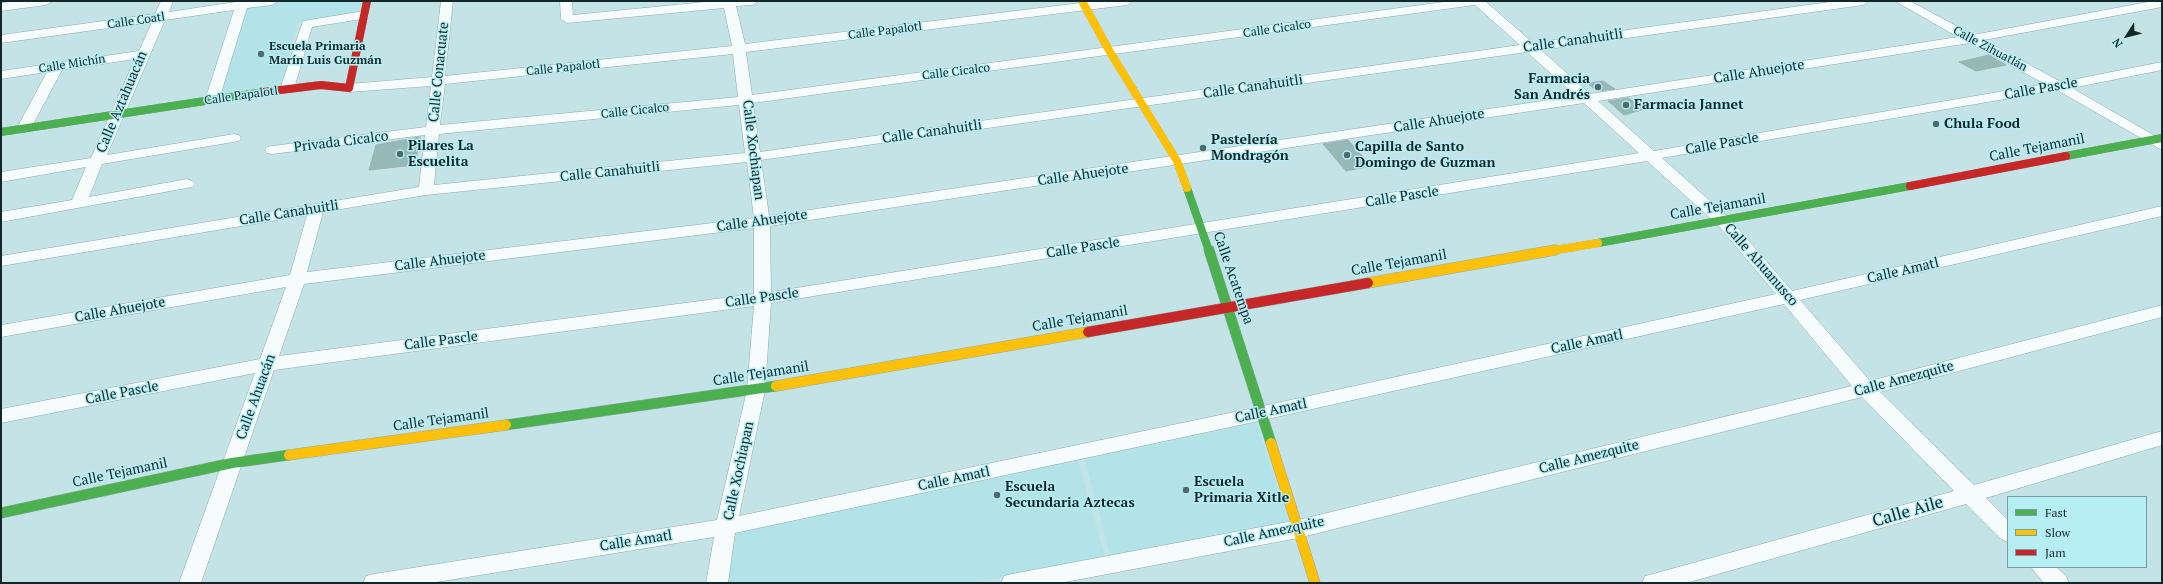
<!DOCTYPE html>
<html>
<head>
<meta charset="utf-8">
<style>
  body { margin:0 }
  #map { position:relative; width:2163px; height:584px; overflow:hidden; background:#c4e3e6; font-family:"PT Serif",serif }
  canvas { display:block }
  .frame { position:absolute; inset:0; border:2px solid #11272a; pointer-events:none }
  .legend { position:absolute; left:2007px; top:496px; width:140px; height:72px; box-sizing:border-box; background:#b6eef4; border:1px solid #749ea3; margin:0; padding:5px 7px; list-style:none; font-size:12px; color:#11272a }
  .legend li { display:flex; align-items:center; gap:8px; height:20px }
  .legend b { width:20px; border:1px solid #749ea3 }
  .north { position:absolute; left:2107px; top:16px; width:40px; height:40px; -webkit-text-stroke:3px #b6eef4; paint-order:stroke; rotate:234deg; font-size:11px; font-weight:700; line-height:16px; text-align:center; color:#11272a }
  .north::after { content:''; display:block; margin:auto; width:14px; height:18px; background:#11272a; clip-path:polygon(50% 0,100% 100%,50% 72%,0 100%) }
</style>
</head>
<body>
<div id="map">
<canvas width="2163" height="584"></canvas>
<div class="frame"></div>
<ul class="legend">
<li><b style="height:5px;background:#4caf50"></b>Fast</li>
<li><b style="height:5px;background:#ffc107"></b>Slow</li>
<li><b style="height:5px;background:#c62828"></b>Jam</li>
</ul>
<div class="north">N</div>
</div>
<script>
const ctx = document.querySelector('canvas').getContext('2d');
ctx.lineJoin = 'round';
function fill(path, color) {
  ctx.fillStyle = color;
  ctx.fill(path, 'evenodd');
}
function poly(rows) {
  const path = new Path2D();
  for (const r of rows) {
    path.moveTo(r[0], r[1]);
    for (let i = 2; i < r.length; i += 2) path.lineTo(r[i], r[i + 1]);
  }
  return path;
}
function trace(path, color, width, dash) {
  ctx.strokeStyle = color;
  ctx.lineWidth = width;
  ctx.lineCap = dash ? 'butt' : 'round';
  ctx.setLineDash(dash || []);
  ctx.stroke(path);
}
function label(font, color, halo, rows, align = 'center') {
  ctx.font = font + ' "PT Serif",serif';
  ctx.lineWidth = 3;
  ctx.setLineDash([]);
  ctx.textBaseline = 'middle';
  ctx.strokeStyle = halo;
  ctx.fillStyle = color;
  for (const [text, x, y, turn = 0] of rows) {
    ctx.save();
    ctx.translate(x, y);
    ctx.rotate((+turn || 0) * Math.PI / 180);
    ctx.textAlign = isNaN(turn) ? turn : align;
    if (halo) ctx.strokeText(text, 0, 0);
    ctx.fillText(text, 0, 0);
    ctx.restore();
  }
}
fill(poly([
  [286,1,361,1,359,14,297,23,282,84,219,95,248,7],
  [1256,422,1290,524,1111,558,1084,457],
  [1078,459,1105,558,973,583,726,583,733,532]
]), '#b1e3e9');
const building = poly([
  [1989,55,2006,65,1976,71,1959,62,1989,55],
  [1603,81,1615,89,1597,91,1587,83,1603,81],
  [1628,98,1645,109,1624,115,1608,101,1628,98],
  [420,137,415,165,369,170,376,145,420,137],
  [1348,140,1371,166,1346,171,1323,144,1348,140]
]);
fill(building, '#95b9b7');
trace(building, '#9ab2b2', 1);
const street = poly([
  [18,1,52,1,46,5,1,11,1,3,18,1],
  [161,1,173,1,169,12,242,1,278,1,272,5,247,8,219,100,212,104,205,100,234,10,165,20,107,155,234,134,239,135,241,138,239,141,102,164,89,197,187,179,192,181,195,184,192,187,1,222,1,212,72,200,86,167,1,182,1,172,91,158,135,59,62,70,31,128,29,131,24,132,19,131,17,128,47,72,1,79,1,71,139,51,152,22,1,43,1,35,155,14,161,1],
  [441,1,453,1,445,76,732,46,724,8,567,23,561,19,560,1,572,1,573,15,715,1,759,1,753,5,736,6,745,44,1097,1,1133,1,1127,5,746,52,752,95,1451,1,1485,1,1533,43,1837,1,1869,1,1863,5,1541,50,1590,94,1958,37,1895,1,1910,1,1973,35,2153,1,2162,1,2162,7,1984,40,2061,82,2162,62,2162,70,2072,88,2162,140,2162,150,2057,90,1662,158,1729,218,1792,291,2162,206,2162,216,1800,300,1870,381,2162,305,2162,317,1880,392,1974,485,2162,431,2162,445,1986,498,2008,520,2008,542,2001,539,1966,504,1686,583,1642,583,1645,576,1653,574,1954,491,1862,397,1298,538,1060,583,1001,583,1004,576,1012,574,1298,520,1852,386,1784,304,1263,420,735,533,728,583,706,583,714,537,431,583,363,583,366,576,374,574,717,520,747,390,754,306,274,370,201,583,179,583,255,373,1,423,1,409,260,359,286,287,1,337,1,325,290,275,307,215,1,266,1,256,419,187,425,135,272,154,267,153,265,150,267,147,272,146,426,127,431,86,349,92,342,88,349,84,432,77,441,1],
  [1475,5,1520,45,760,152,753,103,1475,5],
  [1970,43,2045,84,1654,151,1598,101,1970,43],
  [1527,52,1576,96,769,216,761,160,1527,52],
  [733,54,738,97,440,125,445,84,733,54],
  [1584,103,1639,153,771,292,770,226,1584,103],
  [739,105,745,153,434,185,439,134,739,105],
  [1647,161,1717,224,1776,294,1263,406,739,516,765,390,771,303,1647,161],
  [747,162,754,218,307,272,323,212,426,195,747,162],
  [754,228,754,294,279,356,304,284,754,228],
  [364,11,370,15,368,18,312,27,294,89,292,92,282,92,280,89,303,21,364,11],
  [2031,567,2056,567,2066,576,2069,583,2044,583,2031,567]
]);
const fastFar1 = poly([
  [1,132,264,92],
  [2066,156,2162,138],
  [1187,188,1209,251],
  [1598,243,1910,186]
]);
const fast = poly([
  [1209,250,1271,443],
  [506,425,776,386],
  [1,513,232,463,289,455]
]);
const slowFar1 = poly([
  [1082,1,1110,52,1177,161,1187,188],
  [1550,251,1598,243]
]);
const slow = poly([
  [1368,283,1555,250],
  [776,386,1088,332],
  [1271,443,1315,583],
  [289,455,506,425]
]);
const jamFar1 = poly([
  [264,92,321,85,349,88,367,1],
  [1910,186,2066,156]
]);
const jam = poly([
  [1088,332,1368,283]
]);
trace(street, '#91a9ab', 1);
trace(fastFar1, '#91a9ab', 8);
trace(fast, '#91a9ab', 11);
trace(slowFar1, '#91a9ab', 8);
trace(slow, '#91a9ab', 11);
trace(jamFar1, '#91a9ab', 8);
trace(jam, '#91a9ab', 11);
fill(street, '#f6fbfb');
trace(fastFar1, '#4caf50', 8);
trace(fast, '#4caf50', 10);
trace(slowFar1, '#ffc107', 8);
trace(slow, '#ffc107', 10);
trace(jamFar1, '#c62828', 8);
trace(jam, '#c62828', 10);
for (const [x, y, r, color] of [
  [261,54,4,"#50696c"],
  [1598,87,4,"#50696c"],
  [1626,105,4,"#50696c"],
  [1936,124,4,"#50696c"],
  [1203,148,4,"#50696c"],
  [400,154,4,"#50696c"],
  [1347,155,4,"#50696c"],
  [1186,490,4,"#50696c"],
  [997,495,4,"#50696c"]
]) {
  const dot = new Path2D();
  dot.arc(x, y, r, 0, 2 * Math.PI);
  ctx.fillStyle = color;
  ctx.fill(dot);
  trace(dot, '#b6eef4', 1.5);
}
label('12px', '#11272a', '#b6eef4', [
  ["Calle Coatl",136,21,-8],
  ["Calle Cicalco",1277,29,-8],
  ["Calle Papalotl",885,31,-7],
  ["Calle Zihuatlán",1990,49,28],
  ["Calle Michín",72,64,-9],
  ["Calle Papalotl",563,68,-6],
  ["Calle Cicalco",956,72,-7],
  ["Calle Papalotl",241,96,-8],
  ["Calle Cicalco",635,111,-6]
]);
label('bold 12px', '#11272a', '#b6eef4', [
  ["Escuela Primaria",269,47],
  ["Marín Luis Guzmán",269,61]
], 'left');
label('14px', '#11272a', '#b6eef4', [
  ["Calle Canahuitli",1573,41,-8],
  ["Calle Conacuate",439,72,-84],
  ["Calle Ahuejote",1759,72,-9],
  ["Calle Canahuitli",1253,87,-8],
  ["Calle Pascle",2041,89,-10],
  ["Calle Aztahuacán",122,102,-67],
  ["Calle Ahuejote",1439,121,-9],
  ["Calle Canahuitli",932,132,-8],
  ["Privada Cicalco",341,142,-7],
  ["Calle Pascle",1722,144,-10],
  ["Calle Tejamanil",2037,148,-11],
  ["Calle Xochiapan",753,150,83],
  ["Calle Canahuitli",610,172,-6],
  ["Calle Ahuejote",1083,175,-8],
  ["Calle Pascle",1402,197,-9],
  ["Calle Tejamanil",1718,207,-10],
  ["Calle Canahuitli",289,213,-9],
  ["Calle Ahuejote",762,221,-8],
  ["Calle Pascle",1083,248,-9],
  ["Calle Ahuejote",440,261,-7],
  ["Calle Tejamanil",1399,263,-10],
  ["Calle Ahuanusco",1761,265,49],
  ["Calle Amatl",1903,271,-13],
  ["Calle Acatempa",1233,278,71],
  ["Calle Pascle",762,298,-8],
  ["Calle Ahuejote",120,310,-10],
  ["Calle Tejamanil",1080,319,-10],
  ["Calle Pascle",441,341,-7],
  ["Calle Amatl",1587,342,-12],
  ["Calle Tejamanil",761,374,-9],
  ["Calle Amezquite",1904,379,-15],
  ["Calle Pascle",122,393,-11],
  ["Calle Ahuacán",256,397,-70],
  ["Calle Amatl",1271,411,-12],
  ["Calle Tejamanil",441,420,-8],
  ["Calle Amezquite",1589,457,-14],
  ["Calle Xochiapan",739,471,-78],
  ["Calle Tejamanil",120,473,-12],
  ["Calle Amatl",954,479,-12],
  ["Calle Amezquite",1274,532,-12],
  ["Calle Amatl",636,541,-9]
]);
label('bold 14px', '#11272a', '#b6eef4', [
  ["Farmacia",1590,79,"right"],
  ["San Andrés",1590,95,"right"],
  ["Farmacia Jannet",1634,105],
  ["Chula Food",1944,124],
  ["Pastelería",1211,140],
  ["Mondragón",1211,156],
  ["Pilares La",408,146],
  ["Escuelita",408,162],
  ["Capilla de Santo",1355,147],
  ["Domingo de Guzman",1355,163],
  ["Escuela",1194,482],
  ["Primaria Xitle",1194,498],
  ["Escuela",1005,487],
  ["Secundaria Aztecas",1005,503]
], 'left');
label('17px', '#11272a', '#b6eef4', [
  ["Calle Aile",1908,512,-16]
]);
</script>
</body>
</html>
